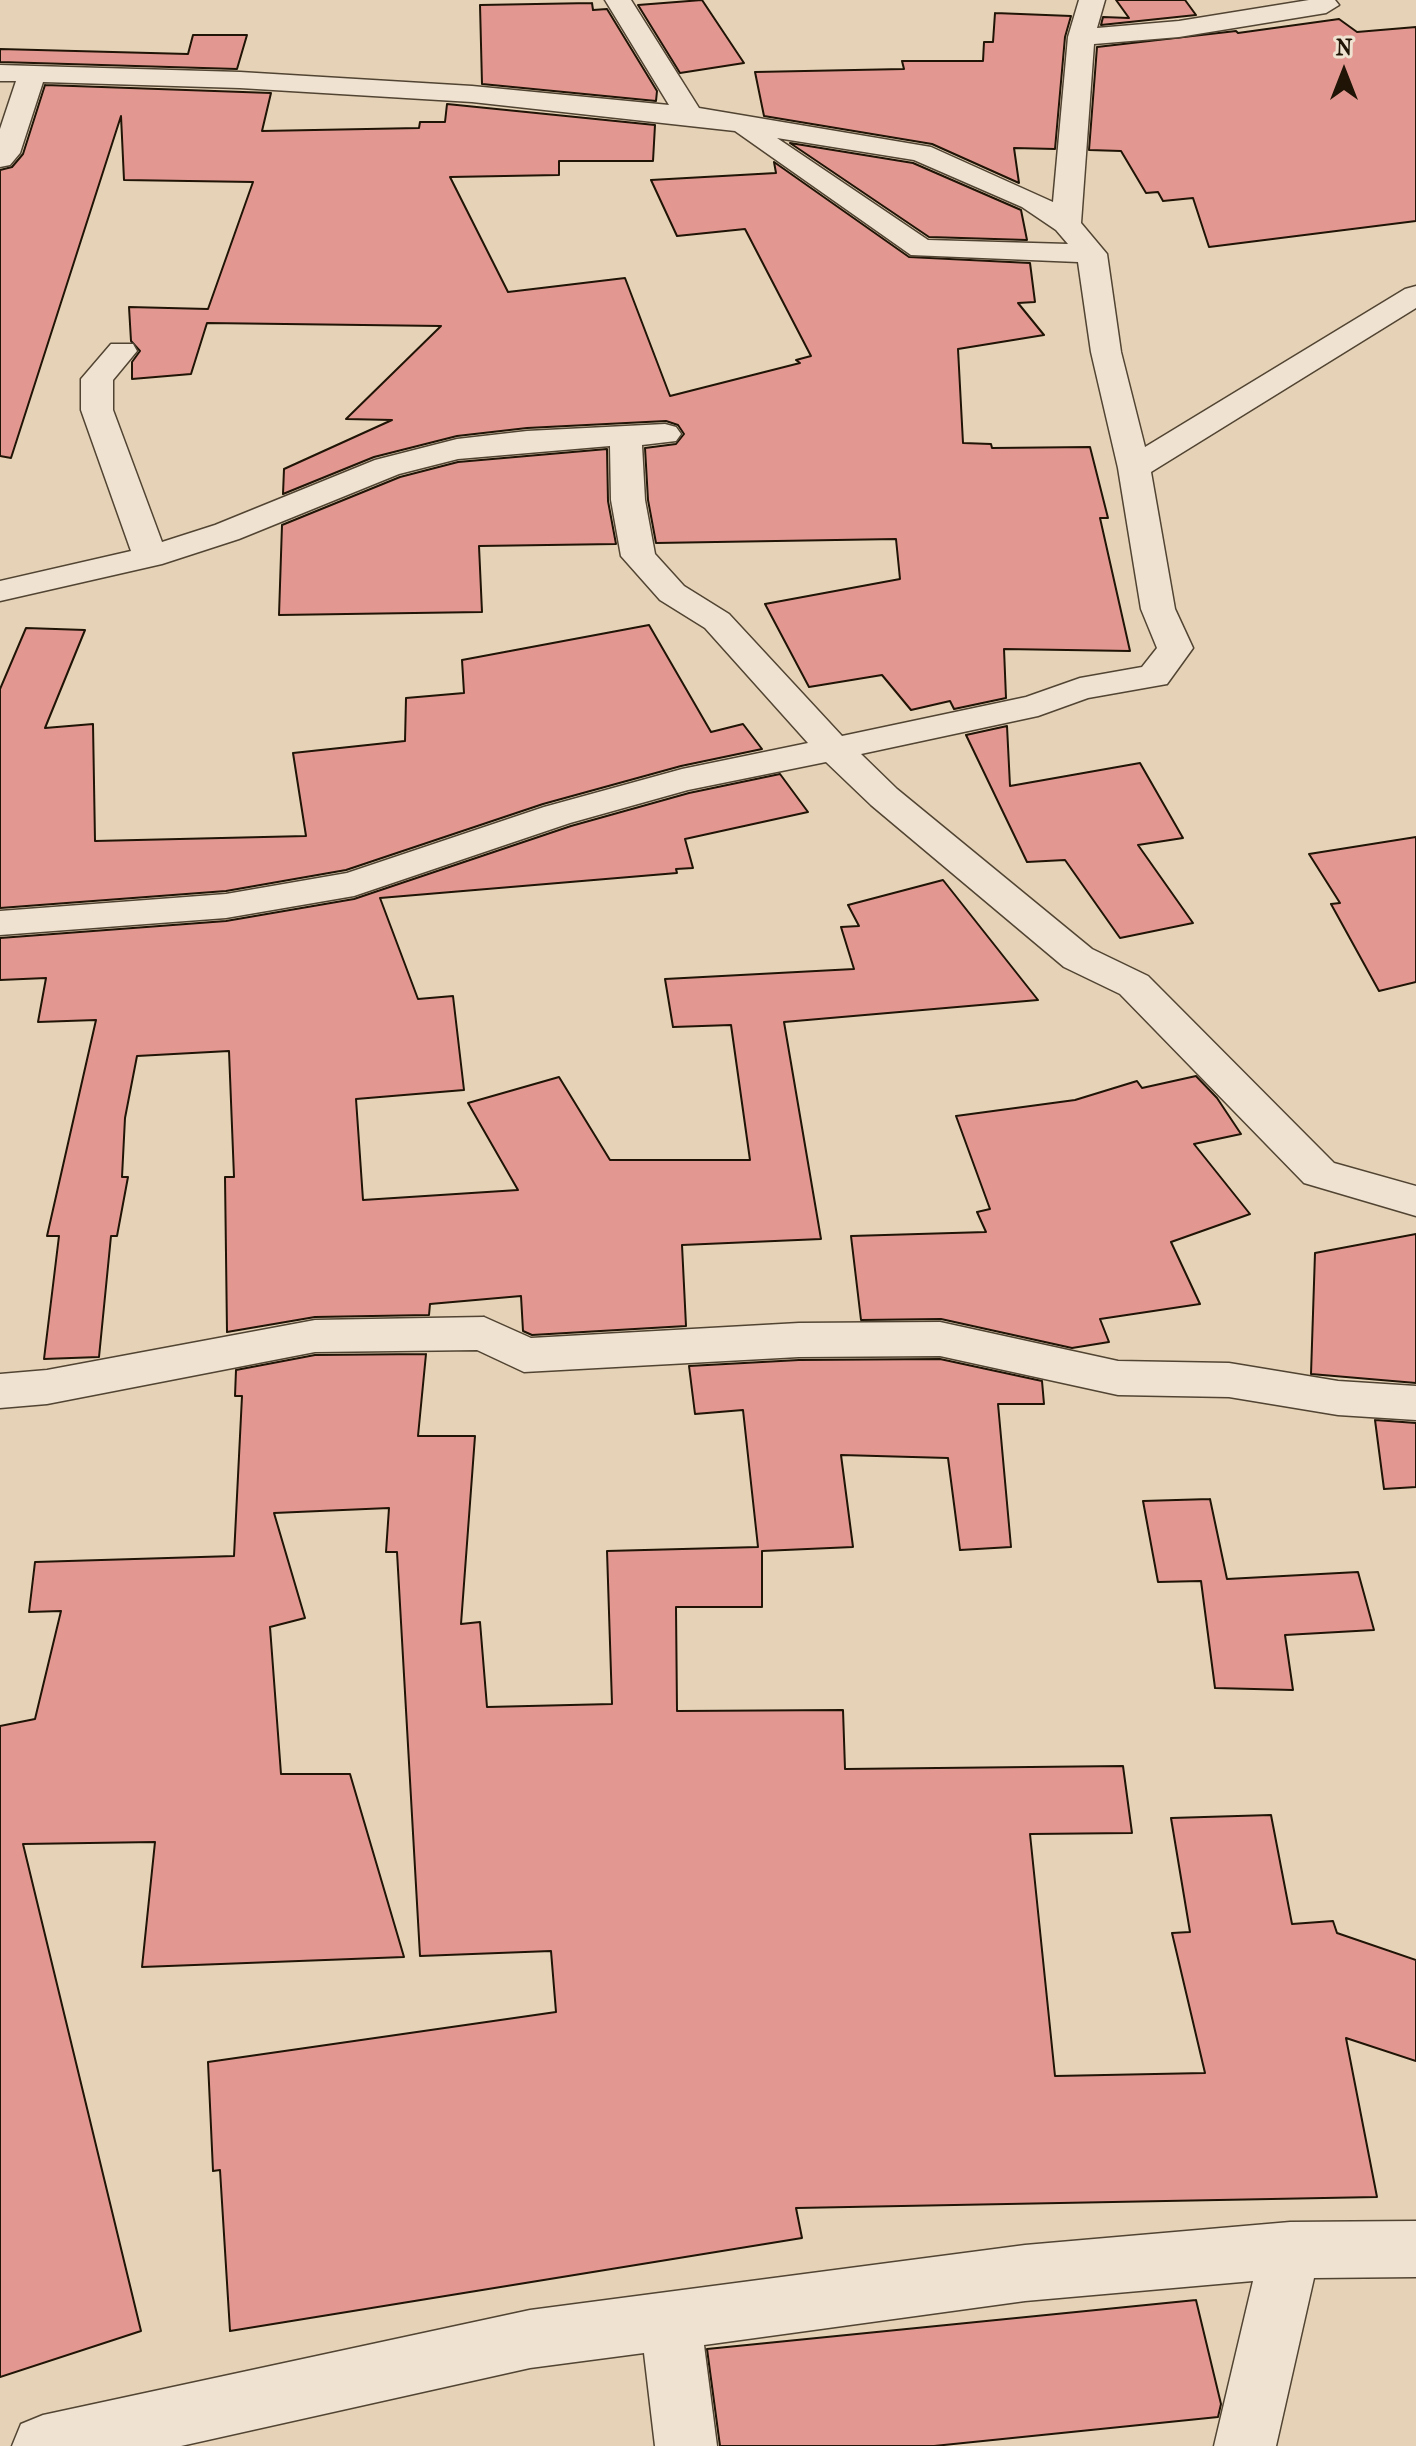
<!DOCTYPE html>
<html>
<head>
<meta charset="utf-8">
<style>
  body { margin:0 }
  #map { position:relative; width:1416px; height:2446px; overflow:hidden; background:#e6d3b7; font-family:"IM FELL French Canon",serif }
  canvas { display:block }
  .north { position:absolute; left:1304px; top:32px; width:80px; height:80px; -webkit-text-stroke:6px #efe2d0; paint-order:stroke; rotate:0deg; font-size:22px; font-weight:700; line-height:32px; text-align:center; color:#1f1406 }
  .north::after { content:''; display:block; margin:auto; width:28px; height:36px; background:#1f1406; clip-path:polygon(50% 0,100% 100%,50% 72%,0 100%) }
</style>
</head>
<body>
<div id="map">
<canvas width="1416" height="2446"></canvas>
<div class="north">N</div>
</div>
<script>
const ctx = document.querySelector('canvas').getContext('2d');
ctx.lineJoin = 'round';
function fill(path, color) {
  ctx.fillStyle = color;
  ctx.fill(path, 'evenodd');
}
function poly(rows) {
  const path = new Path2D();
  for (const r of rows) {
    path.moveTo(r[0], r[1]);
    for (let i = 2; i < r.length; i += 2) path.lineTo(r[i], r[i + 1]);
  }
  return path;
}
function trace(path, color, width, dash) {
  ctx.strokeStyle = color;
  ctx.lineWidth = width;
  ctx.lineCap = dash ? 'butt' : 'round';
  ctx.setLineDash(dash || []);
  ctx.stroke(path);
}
const building = poly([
  [702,0,744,63,680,73,638,5,702,0],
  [1116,0,1185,0,1196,15,1101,25,1103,17,1129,18,1116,0],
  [592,3,593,10,607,9,657,91,656,101,482,84,480,5,592,3],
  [995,13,1071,16,1065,37,1055,149,1014,148,1019,183,932,144,764,116,755,72,904,69,902,61,983,61,984,42,993,42,995,13],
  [1339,19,1357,32,1416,27,1416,221,1209,247,1193,198,1163,201,1158,192,1146,193,1121,151,1089,150,1097,47,1236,31,1238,33,1339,19],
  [193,35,247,35,237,69,0,62,0,49,188,54,193,35],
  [45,85,271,93,262,131,419,128,420,122,445,122,447,104,655,125,653,161,559,161,559,175,450,177,508,292,625,278,670,396,800,363,796,360,811,356,745,229,677,236,651,180,776,173,774,162,909,257,1030,263,1035,302,1018,303,1044,335,958,349,963,443,991,444,992,448,1090,447,1108,518,1100,518,1130,651,1004,649,1006,698,954,709,950,701,911,710,882,675,809,687,765,604,900,579,896,539,656,543,648,500,645,448,676,444,684,434,678,425,666,421,527,428,457,436,374,457,283,494,284,469,392,420,346,419,441,326,207,323,191,374,132,379,132,362,140,351,131,341,129,307,208,309,253,182,124,180,121,116,11,458,0,456,0,170,12,167,23,154,45,85],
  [790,143,913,163,1021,210,1027,240,929,237,790,143],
  [607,449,608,501,616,544,479,546,482,612,279,615,282,525,400,477,458,462,607,449],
  [649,625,711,732,743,724,762,749,681,766,543,804,346,870,226,891,0,908,0,689,26,628,85,630,45,728,93,724,95,841,306,836,293,753,405,741,406,698,464,693,462,660,649,625],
  [1007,726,1010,786,1140,763,1183,838,1138,845,1193,923,1120,938,1065,860,1027,862,966,735,1007,726],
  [780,774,808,812,685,839,693,868,676,869,677,873,380,898,418,999,453,996,464,1090,356,1099,363,1200,518,1190,468,1103,559,1077,610,1160,750,1160,731,1025,673,1027,665,979,854,969,841,927,859,926,848,905,943,880,1038,1000,784,1022,821,1239,682,1245,686,1326,532,1335,523,1331,521,1296,430,1304,429,1315,315,1317,227,1332,225,1177,234,1177,229,1051,137,1056,125,1118,122,1177,128,1177,117,1236,111,1236,99,1357,44,1359,59,1236,47,1236,96,1020,38,1022,46,978,0,980,0,938,226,921,354,899,571,826,689,793,780,774],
  [1416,837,1416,982,1379,991,1331,904,1340,903,1309,854,1416,837],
  [1196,1076,1217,1098,1241,1134,1194,1144,1250,1214,1171,1242,1200,1304,1100,1319,1109,1342,1072,1348,941,1319,861,1320,851,1236,986,1232,977,1212,990,1209,956,1116,1075,1100,1137,1081,1142,1088,1196,1076],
  [1416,1234,1416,1383,1311,1374,1315,1253,1416,1234],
  [426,1354,418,1436,475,1436,461,1624,480,1622,487,1707,612,1704,607,1551,758,1547,743,1410,695,1414,689,1366,799,1360,940,1359,1042,1381,1044,1404,998,1404,1011,1547,960,1550,948,1458,841,1455,853,1547,762,1551,762,1607,676,1607,677,1711,843,1710,845,1769,1123,1766,1132,1833,1030,1834,1055,2076,1205,2073,1172,1933,1190,1932,1171,1818,1271,1815,1292,1924,1333,1921,1337,1933,1416,1960,1416,2061,1346,2038,1377,2197,796,2208,802,2238,230,2331,220,2170,213,2171,208,2062,556,2012,551,1951,420,1956,397,1552,386,1552,389,1508,274,1513,305,1618,270,1627,281,1774,350,1774,404,1957,142,1967,155,1842,23,1844,141,2331,0,2377,0,1726,35,1719,61,1611,29,1612,35,1562,234,1556,242,1396,235,1396,236,1370,315,1355,426,1354],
  [1375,1420,1416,1423,1416,1487,1384,1489,1375,1420],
  [1210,1499,1227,1579,1358,1572,1374,1630,1285,1635,1293,1690,1215,1688,1201,1581,1158,1582,1143,1501,1210,1499],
  [1196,2300,1221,2404,1218,2417,934,2446,720,2446,707,2349,1196,2300]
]);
fill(building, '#e29890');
trace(building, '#1f1406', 2);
const minor = poly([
  [605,0,631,0,699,108,931,147,1053,202,1068,37,1079,0,1105,0,1097,28,1179,21,1309,0,1335,0,1339,5,1326,13,1179,37,1094,44,1081,223,1107,254,1121,352,1145,447,1405,289,1416,286,1416,308,1151,472,1175,609,1193,648,1167,684,1088,698,1038,716,861,754,897,789,1092,949,1148,976,1334,1163,1416,1186,1416,1216,1304,1183,1120,994,1064,967,871,805,826,762,688,790,570,823,354,896,226,918,0,935,0,911,226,894,347,873,544,807,682,769,808,743,705,628,660,600,621,556,611,500,610,446,458,459,399,474,239,539,162,564,0,601,0,581,131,551,81,410,81,379,111,344,133,344,137,351,113,380,113,410,162,542,215,525,375,460,457,439,527,431,665,424,676,427,681,434,676,441,642,445,645,500,655,554,684,586,729,614,842,736,1026,697,1080,678,1142,667,1157,648,1141,609,1118,468,1091,352,1078,262,911,255,735,131,472,102,240,88,43,82,20,153,10,165,0,167,0,129,16,81,0,81,0,65,240,72,472,86,669,105,605,0],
  [777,138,914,160,1022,207,1056,230,1068,244,928,240,777,138],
  [484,1317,531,1338,799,1323,940,1322,1118,1361,1229,1363,1338,1381,1416,1386,1416,1420,1338,1415,1229,1397,1118,1395,940,1356,799,1357,524,1372,477,1350,315,1352,47,1404,0,1408,0,1374,47,1370,315,1320,484,1317],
  [1416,2221,1416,2277,1314,2278,1276,2446,1214,2446,1253,2281,1025,2301,704,2345,717,2446,655,2446,644,2353,530,2368,181,2446,12,2446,21,2424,43,2415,530,2310,1025,2245,1290,2222,1416,2221]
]);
trace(minor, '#514432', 3);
fill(minor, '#efe2d0');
</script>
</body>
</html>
